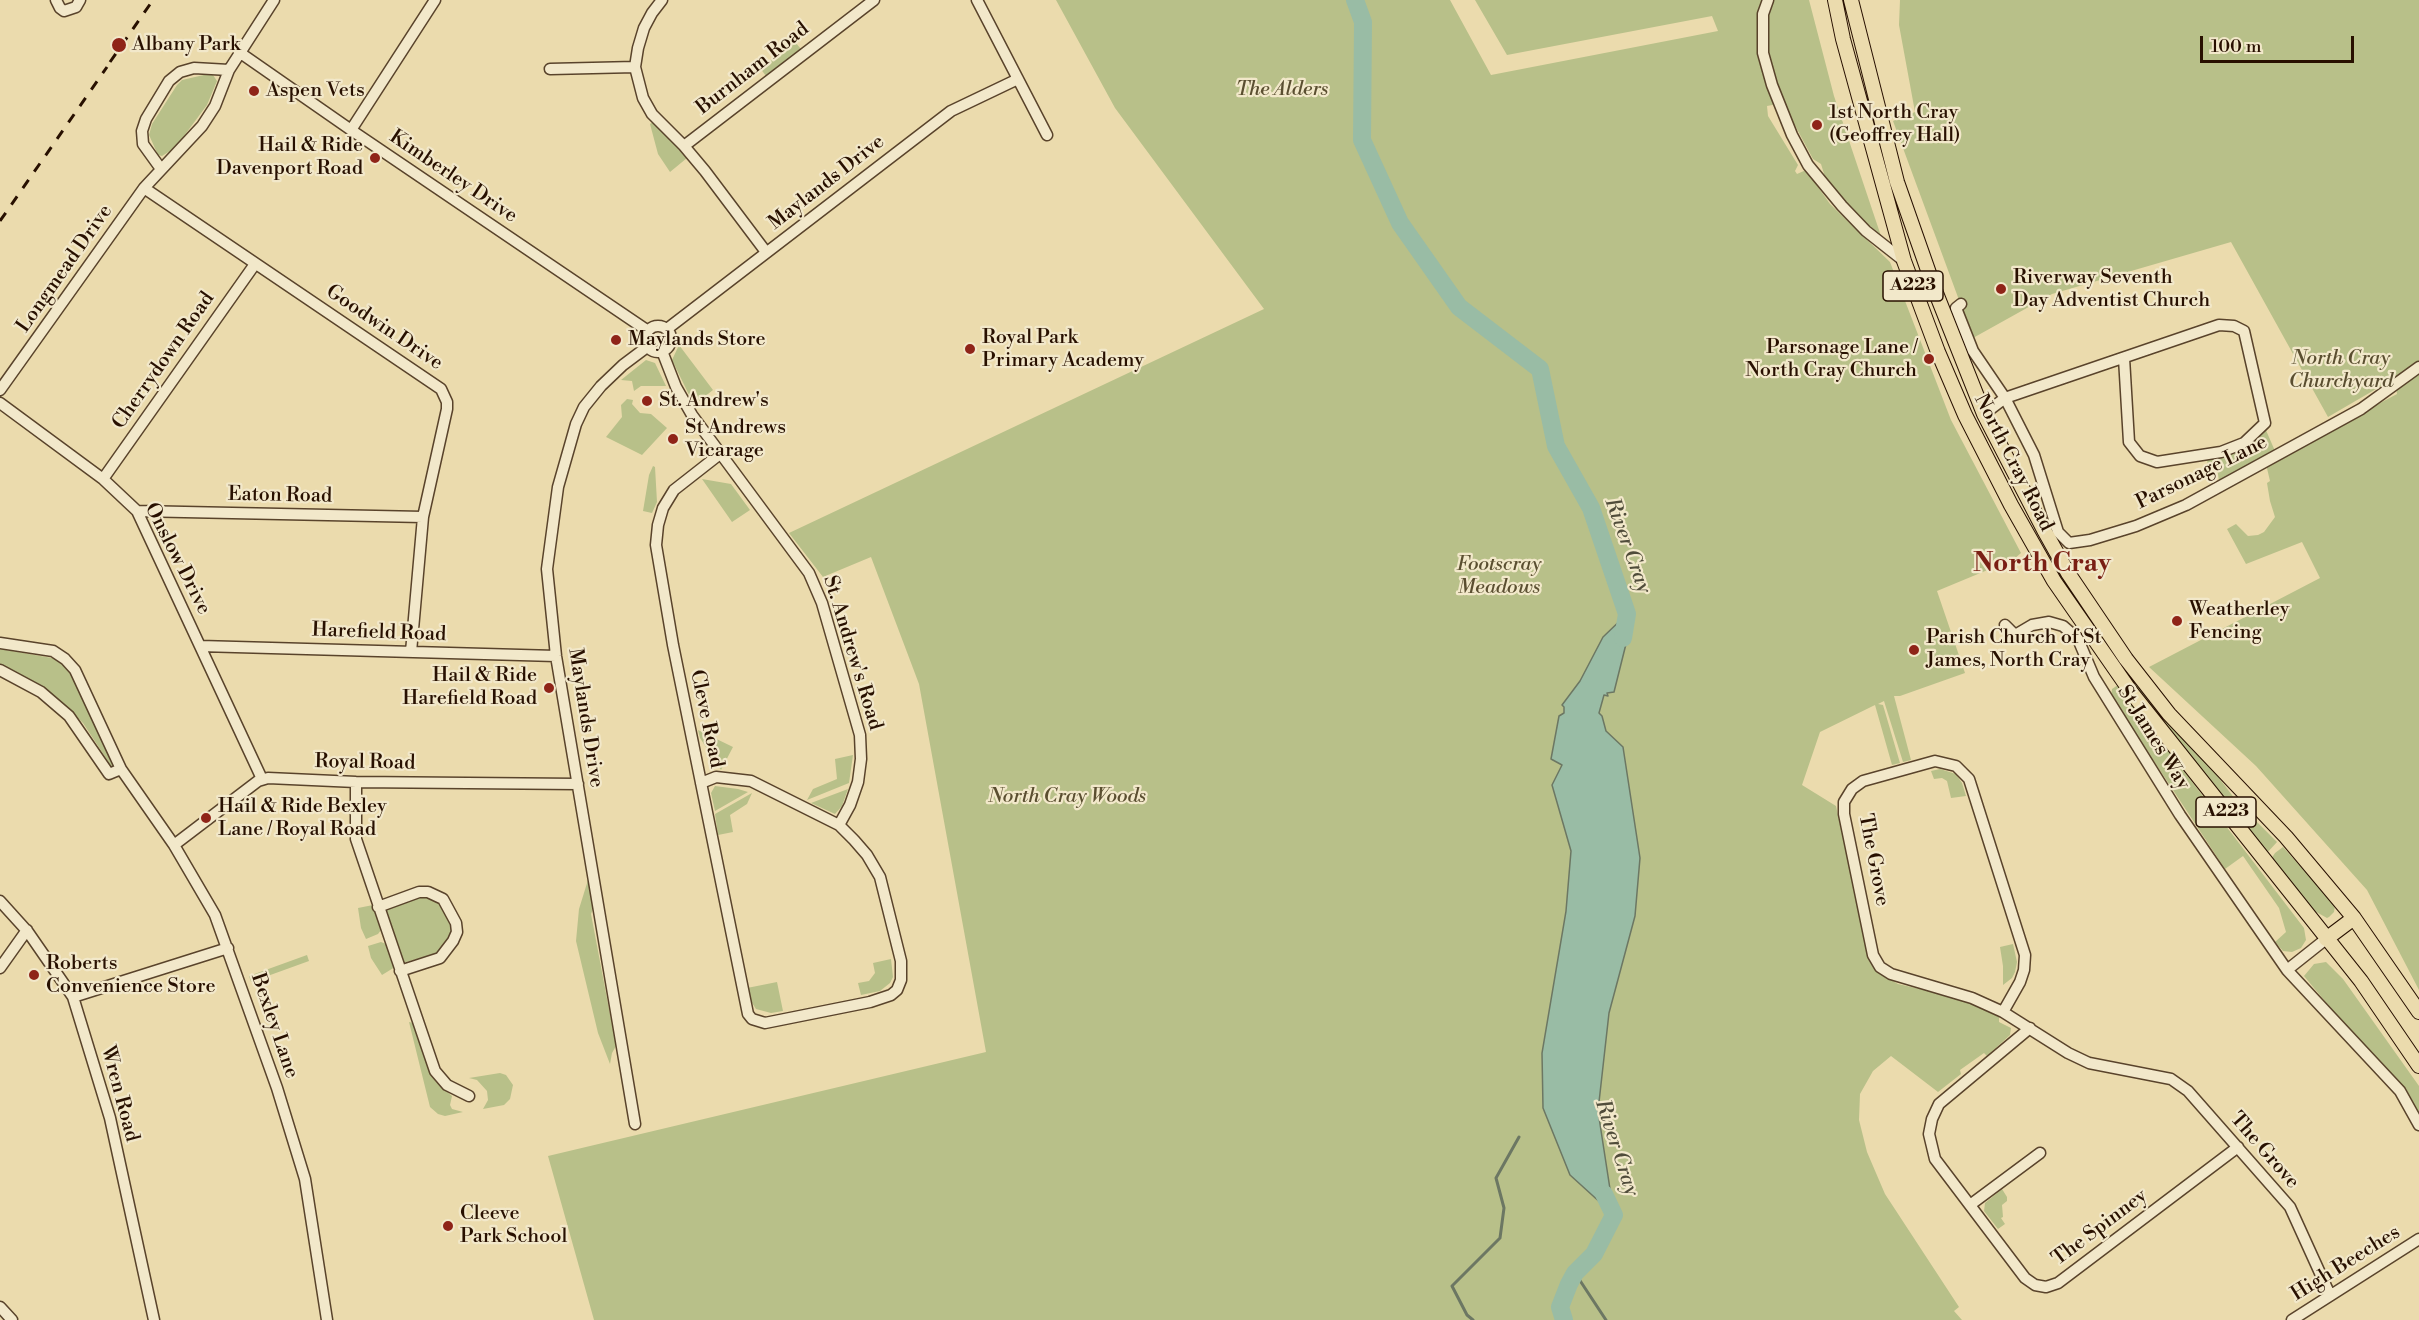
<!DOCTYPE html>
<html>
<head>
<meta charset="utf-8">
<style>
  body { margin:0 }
  #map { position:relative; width:2419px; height:1320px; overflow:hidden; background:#ebdbad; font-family:"Libre Bodoni",serif }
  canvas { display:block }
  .scale { position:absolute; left:2200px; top:36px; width:154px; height:27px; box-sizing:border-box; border:3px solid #281000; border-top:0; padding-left:8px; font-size:18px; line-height:21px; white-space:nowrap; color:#281000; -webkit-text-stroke:4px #f2e8ca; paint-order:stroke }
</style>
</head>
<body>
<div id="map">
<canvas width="2419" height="1320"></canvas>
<div class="scale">100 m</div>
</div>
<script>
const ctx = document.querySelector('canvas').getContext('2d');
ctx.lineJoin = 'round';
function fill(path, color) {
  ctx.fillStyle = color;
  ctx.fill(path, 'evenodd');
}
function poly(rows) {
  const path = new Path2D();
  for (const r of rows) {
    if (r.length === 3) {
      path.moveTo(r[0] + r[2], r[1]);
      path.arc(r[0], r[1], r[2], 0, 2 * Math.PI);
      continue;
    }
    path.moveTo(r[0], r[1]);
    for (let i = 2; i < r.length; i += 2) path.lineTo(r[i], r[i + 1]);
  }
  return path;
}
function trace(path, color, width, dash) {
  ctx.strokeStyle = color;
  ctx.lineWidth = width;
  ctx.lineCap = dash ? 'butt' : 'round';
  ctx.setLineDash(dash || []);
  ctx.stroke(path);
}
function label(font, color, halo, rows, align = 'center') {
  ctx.font = font + ' "Libre Bodoni",serif';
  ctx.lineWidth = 4.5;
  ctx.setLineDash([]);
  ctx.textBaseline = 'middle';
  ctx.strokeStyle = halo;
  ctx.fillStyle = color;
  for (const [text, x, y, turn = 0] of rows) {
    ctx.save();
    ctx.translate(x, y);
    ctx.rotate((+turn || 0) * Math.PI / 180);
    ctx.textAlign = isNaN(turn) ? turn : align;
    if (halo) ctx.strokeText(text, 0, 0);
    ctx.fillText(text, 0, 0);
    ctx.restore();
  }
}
fill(poly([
  [1056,0,1450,0,1491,75,1718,31,1712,16,1507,55,1475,0,1809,0,1834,96,1881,236,1849,207,1825,177,1821,164,1813,159,1783,103,1767,106,1768,116,1798,165,1795,171,1797,174,1806,170,1830,204,1890,262,1951,420,2021,553,2014,559,1937,591,1965,673,1900,696,1894,696,1911,760,1903,762,1884,701,1878,704,1883,705,1900,763,1892,765,1875,705,1820,732,1802,785,1836,806,1869,958,1878,972,1898,984,1960,998,1999,1017,1999,1022,2011,1028,2010,1035,1987,1056,1984,1053,1960,1070,1961,1074,1938,1092,1891,1056,1873,1071,1860,1094,1859,1120,1867,1152,1885,1194,1959,1307,1954,1311,1962,1320,594,1320,548,1156,986,1052,919,684,871,557,823,577,789,533,1264,309,1115,108],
  [1900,0,2419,0,2419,990,2367,890,2256,766,2149,667,2320,578,2302,542,2246,564,2227,529,2236,524,2248,536,2258,535,2264,532,2275,517,2270,501,2267,483,2270,481,2266,464,2397,394,2395,378,2328,417,2231,242,2052,294,1973,338,1893,121,1915,112,1899,25],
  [795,42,801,49,766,76,760,68],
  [208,74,213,75,217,81,207,105,175,148,162,156,158,155,149,135,152,124,177,85,182,80],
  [653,122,687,158,670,172,658,154,650,124],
  [679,345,713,390,694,405,672,360],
  [646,360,655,363,666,386,641,386,634,391,632,381,621,380],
  [627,399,633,400,632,404,640,413,651,414,667,428,642,455,606,437,622,417,621,405],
  [2265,428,2275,451,2219,481,2217,467,2209,469,2206,456,2256,439],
  [653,466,655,467,657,502,652,513,643,511,649,475],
  [702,479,731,484,750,510,732,522],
  [2060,569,2238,803,2277,842,2266,854,2119,666,2056,571],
  [0,649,52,658,62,663,71,671,117,767,113,769,83,723,56,697,40,686,0,666],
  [2118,685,2304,928,2306,940,2301,948,2292,952,2283,951,2275,942,2286,932,2279,908,2243,856,2225,869,2111,696,2112,689],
  [698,730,733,747,721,770,700,738],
  [853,755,849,783,807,800,813,789,837,779,835,759],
  [1940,769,1956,774,1962,783,1966,796,1951,798,1947,781,1942,778,1934,779,1931,771],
  [715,786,738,789,748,792,715,811,711,793],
  [848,789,842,806,835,814,811,803],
  [752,793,747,804,730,815,733,832,718,835,715,814],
  [2283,847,2335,905,2334,912,2329,917,2327,918,2309,908,2271,859,2275,853],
  [588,880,593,909,591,914,616,1046,612,1053,610,1064,598,1033,576,941,579,909],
  [423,895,438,901,451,924,452,933,440,952,403,963,384,909],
  [373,905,381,930,378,934,366,939,361,928,358,908],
  [381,942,386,944,395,967,382,975,371,958,368,946],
  [2013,944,2017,962,2015,972,2012,978,2003,985,2003,966,2000,947],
  [307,955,309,961,251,982,249,976],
  [891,959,893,977,890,983,880,991,861,995,858,983,869,981,875,973,873,963],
  [2326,962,2343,979,2419,1086,2419,1113,2406,1089,2338,1017,2304,976,2314,964],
  [777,982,783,1011,771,1013,756,1009,749,998,747,988],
  [409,1022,413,1023,431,1074,436,1082,452,1096,450,1105,452,1109,463,1112,445,1116,438,1114,430,1107],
  [500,1073,506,1075,513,1085,510,1099,504,1105,483,1109,488,1100,487,1091,477,1080,469,1078],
  [2002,1189,2007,1197,2007,1201,2002,1205,2003,1217,2001,1218,2005,1224,1998,1229,1984,1211,1985,1203]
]), '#b8c089');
const water = poly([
  [1627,614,1630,628,1614,692,1607,693,1608,696,1604,695,1599,713,1602,716,1606,731,1623,747,1640,858,1635,916,1609,1013,1598,1111,1614,1215,1570,1175,1543,1108,1542,1053,1566,911,1571,851,1552,785,1562,765,1551,759,1559,716,1564,713,1564,707,1562,705,1580,681,1603,637,1627,614]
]);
fill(water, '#99bca5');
trace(water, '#6c7763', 1.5);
trace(poly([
  [1575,1273,1606,1320],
  [1473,1320,1467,1315,1452,1286,1500,1238,1504,1208,1496,1178,1519,1137]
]), '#6c7763', 3);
trace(poly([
  [1355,0,1363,22,1362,140,1400,223,1459,307,1540,369,1556,446,1591,508,1627,614,1623,638],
  [1564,1320,1560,1307,1569,1284,1575,1273,1594,1254,1614,1215,1604,1194]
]), '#99bca5', 18);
const minor = poly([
  [56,0,60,8,64,11,76,7,80,0],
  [662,0,652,13,644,28,638,48,635,67,643,98,652,114,684,146,705,171,766,252],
  [977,0,1047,135],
  [1768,0,1763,14,1763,53,1772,85,1792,135,1808,165,1842,206,1866,231,1904,261],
  [239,52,354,132,648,331],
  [550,69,635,67],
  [351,130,435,0],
  [684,146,874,0],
  [161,169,143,144,142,131,146,119,169,81,180,72,194,68,229,70],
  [144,188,441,389,447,402,447,409,423,517,411,652],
  [1961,304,1956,308,1973,351,2005,398,2034,455,2058,532,2069,543,2090,540,2136,526,2186,505,2361,409,2419,367],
  [658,339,13],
  [667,329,951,111,1018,79],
  [662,351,676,387,692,415,809,573,822,603,860,735,861,759,858,782,850,805,839,825],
  [0,390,144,188,202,126,215,106,229,70,274,0],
  [0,403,103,479,137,511,262,779],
  [1984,414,2005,398,2219,325,2234,326,2244,331,2265,423,2244,443,2221,452,2157,462,2140,456,2129,442,2124,358],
  [103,479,255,264],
  [137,511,423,517],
  [2005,625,2015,635,2032,625,2049,622,2063,626,2078,639,2094,677,2180,815,2287,970,2400,1091,2419,1125],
  [0,643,53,651,65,659,75,670,121,769,174,845,215,915,277,1088,305,1179,327,1320],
  [200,646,556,656],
  [0,670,41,692,69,716,109,774,121,769],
  [356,782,356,839,435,1071,447,1085,469,1096],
  [701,783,716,777,751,781,839,825,854,840,867,855,880,877,901,961,901,980,897,990,891,995,870,1002,765,1023,752,1019,748,1014,673,645,656,545,658,525,663,508,674,490,720,454],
  [174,845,258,781,268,778,356,782,578,784],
  [0,901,28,932,73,997,110,1118,154,1320],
  [378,907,419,892,428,892,443,899,456,923,457,932,453,941,440,958,400,971],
  [0,968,27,930],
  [2287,970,2326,939],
  [73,997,228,948],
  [2003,1012,1972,998,1891,974,1880,967,1873,955,1844,814,1844,802,1852,789,1863,781,1935,761,1956,766,1969,779,2025,955,2024,970,2020,982,2003,1012,2068,1053,2089,1063,2171,1079,2188,1091,2290,1207,2330,1295],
  [2030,1028,1939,1104,1932,1119,1929,1134,1935,1159,2025,1278,2035,1285,2046,1287,2058,1283,2238,1147],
  [635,1124,556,656,547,569,558,487,576,424,584,407,601,386,623,365,647,347],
  [1970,1205,2040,1153],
  [0,1307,12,1320],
  [2292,1320,2419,1239]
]);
const major = poly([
  [1835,0,1843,39,1904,261,1938,352,1965,415,2011,505,2054,581,2131,692,2361,981,2419,1066],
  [1851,0,1897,182,1936,293,1984,414,2044,530,2068,573,2126,659,2169,714,2286,837,2354,918,2419,1012],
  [2326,939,2354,918]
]);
trace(minor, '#59432b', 13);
trace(major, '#281000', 16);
trace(minor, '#f2e8ca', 10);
trace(major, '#ebdbad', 14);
trace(poly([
  [110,62,153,0],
  [0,221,107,67]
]), '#281000', 3, [10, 10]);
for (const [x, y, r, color] of [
  [119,45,8,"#8f2418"],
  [254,91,6,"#8f2418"],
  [1817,125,6,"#8f2418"],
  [375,158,6,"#8f2418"],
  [2001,289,6,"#8f2418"],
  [616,340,6,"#8f2418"],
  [970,349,6,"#8f2418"],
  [1929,359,6,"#8f2418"],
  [647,401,6,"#8f2418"],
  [673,439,6,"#8f2418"],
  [2177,621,6,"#8f2418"],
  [1914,650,6,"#8f2418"],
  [549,688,6,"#8f2418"],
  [206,818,6,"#8f2418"],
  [34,975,6,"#8f2418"],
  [448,1226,6,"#8f2418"]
]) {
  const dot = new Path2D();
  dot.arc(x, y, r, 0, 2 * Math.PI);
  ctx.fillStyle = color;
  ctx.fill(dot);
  trace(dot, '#f2e8ca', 2);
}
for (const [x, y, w] of [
  [1913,286,60],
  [2226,812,60]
]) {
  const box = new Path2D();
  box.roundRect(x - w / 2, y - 15, w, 30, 4.5);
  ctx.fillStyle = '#f2e8ca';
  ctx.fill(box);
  trace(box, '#281000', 1.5);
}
label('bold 18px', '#281000', null, [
  ["A223",1913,286],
  ["A223",2226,812]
]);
label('20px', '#281000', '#f2e8ca', [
  ["Albany Park",132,45],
  ["Aspen Vets",266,91],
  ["1st North Cray",1829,113],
  ["(Geoffrey Hall)",1829,136],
  ["Hail & Ride",363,146,"right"],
  ["Davenport Road",363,169,"right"],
  ["Riverway Seventh",2013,278],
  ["Day Adventist Church",2013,301],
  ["Royal Park",982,338],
  ["Primary Academy",982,361],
  ["Maylands Store",628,340],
  ["Parsonage Lane /",1917,348,"right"],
  ["North Cray Church",1917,371,"right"],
  ["St. Andrew's",659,401],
  ["St Andrews",685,428],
  ["Vicarage",685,451],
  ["Weatherley",2189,610],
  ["Fencing",2189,633],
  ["Parish Church of St",1926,638],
  ["James, North Cray",1926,661],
  ["Hail & Ride",537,676,"right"],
  ["Harefield Road",537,699,"right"],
  ["Hail & Ride Bexley",218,807],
  ["Lane / Royal Road",218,830],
  ["Roberts",46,964],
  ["Convenience Store",46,987],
  ["Cleeve",460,1214],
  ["Park School",460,1237]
], 'left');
label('20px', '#281000', '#f2e8ca', [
  ["Burnham Road",753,69,-38],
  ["Kimberley Drive",453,177,34],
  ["Maylands Drive",827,183,-38],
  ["Longmead Drive",65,269,-55],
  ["Goodwin Drive",384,328,34],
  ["Cherrydown Road",164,361,-55],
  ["North Cray Road",2013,463,63],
  ["Parsonage Lane",2202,473,-26],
  ["Eaton Road",280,496,1],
  ["Onslow Drive",177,559,63],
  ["Harefield Road",379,633,2],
  ["St. Andrew's Road",852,653,73],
  ["Maylands Drive",585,718,81],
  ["Cleve Road",706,719,78],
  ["St James Way",2153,738,58],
  ["Royal Road",365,763,1],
  ["The Grove",1873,860,79],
  ["Bexley Lane",274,1026,71],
  ["Wren Road",119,1094,75],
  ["The Grove",2264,1151,49],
  ["The Spinney",2100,1228,-37],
  ["High Beeches",2346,1264,-32]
]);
label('italic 20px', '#5a4e30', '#f2e8ca', [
  ["The Alders",1282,90],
  ["North Cray",2341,359],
  ["Churchyard",2341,382],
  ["Footscray",1499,565],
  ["Meadows",1499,588],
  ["North Cray Woods",1067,797]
]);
label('italic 21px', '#504c3a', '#f2e8ca', [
  ["River Cray",1627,546,70],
  ["River Cray",1616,1148,72]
]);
label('bold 26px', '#7a1f14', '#f2e8ca', [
  ["North Cray",2042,565]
]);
</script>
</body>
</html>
